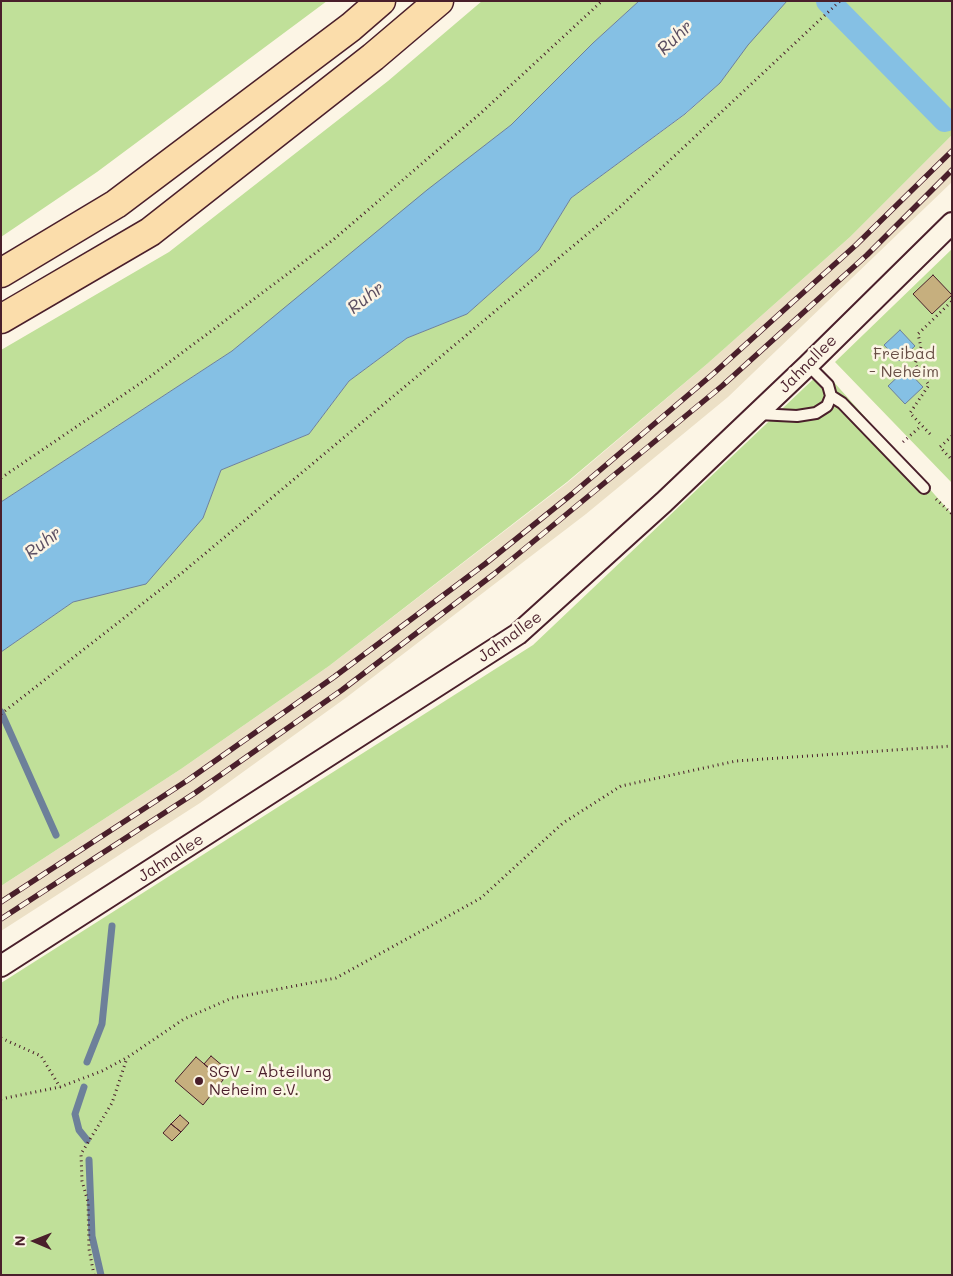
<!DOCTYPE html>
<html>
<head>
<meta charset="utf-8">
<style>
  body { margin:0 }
  #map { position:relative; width:953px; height:1276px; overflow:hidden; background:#fcf5e5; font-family:Mali,sans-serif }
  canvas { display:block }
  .frame { position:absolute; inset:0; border:2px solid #4a1f2b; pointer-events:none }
  .north { position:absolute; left:10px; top:1216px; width:50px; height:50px; -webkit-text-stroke:4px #fcf5e5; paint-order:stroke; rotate:271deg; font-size:14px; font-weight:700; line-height:20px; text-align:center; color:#4a1f2b }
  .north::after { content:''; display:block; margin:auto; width:18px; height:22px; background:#4a1f2b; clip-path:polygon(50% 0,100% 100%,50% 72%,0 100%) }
</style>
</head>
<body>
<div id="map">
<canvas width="953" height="1276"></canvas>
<div class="frame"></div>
<div class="north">N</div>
</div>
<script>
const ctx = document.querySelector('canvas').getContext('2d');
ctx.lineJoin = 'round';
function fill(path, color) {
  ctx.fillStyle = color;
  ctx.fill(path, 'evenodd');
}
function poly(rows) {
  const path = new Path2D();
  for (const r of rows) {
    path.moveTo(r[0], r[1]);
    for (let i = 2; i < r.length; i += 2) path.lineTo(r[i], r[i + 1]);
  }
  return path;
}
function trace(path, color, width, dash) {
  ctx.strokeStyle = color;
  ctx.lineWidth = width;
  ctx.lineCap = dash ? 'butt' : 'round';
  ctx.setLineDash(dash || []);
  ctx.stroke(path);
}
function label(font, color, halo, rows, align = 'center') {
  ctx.font = font + ' Mali,sans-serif';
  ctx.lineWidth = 5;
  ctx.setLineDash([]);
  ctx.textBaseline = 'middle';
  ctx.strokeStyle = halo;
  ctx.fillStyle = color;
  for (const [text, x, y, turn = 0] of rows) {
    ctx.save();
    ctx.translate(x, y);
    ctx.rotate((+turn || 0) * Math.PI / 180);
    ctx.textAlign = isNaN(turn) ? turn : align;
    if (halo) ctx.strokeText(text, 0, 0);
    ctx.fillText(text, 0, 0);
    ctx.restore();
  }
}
fill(poly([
  [952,135,952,182,728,397,586,514,347,697,200,803,1,931,1,886,181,769,329,666,567,483,707,364,850,237]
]), '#ece0c6');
fill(poly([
  [1,1,327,1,97,172,1,237],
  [482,1,639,1,593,43,511,125,232,351,1,502,1,350,169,252,388,81],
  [787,1,952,1,952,135,850,237,707,364,567,482,329,666,181,769,1,886,1,652,73,602,100,593,203,518,221,470,309,434,349,381,407,338,467,314,539,250,571,198,687,113,720,83,748,44],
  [952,249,952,483,835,362],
  [823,370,952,514,952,1275,1,1275,1,983,533,645]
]), '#c0e099');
const water = poly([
  [639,1,787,1,748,45,720,83,685,114,571,198,539,250,467,314,407,338,349,381,309,434,221,470,203,518,146,584,73,602,1,652,1,502,232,351,427,190,511,125,593,43,639,1],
  [900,330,915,346,899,361,884,345,900,330],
  [906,369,923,387,905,404,888,386,906,369]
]);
fill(water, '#85c0e4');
trace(water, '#6d809a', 1);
trace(poly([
  [1,712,56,835],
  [87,1062,102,1024,112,926],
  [84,1087,75,1114,79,1130,87,1140],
  [89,1160,92,1236,101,1275]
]), '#6d809a', 7);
trace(poly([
  [828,1,945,120]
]), '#85c0e4', 24);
const building = poly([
  [933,275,952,295,932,314,913,294,933,275],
  [211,1056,230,1072,223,1080,204,1064,211,1056],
  [196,1057,223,1080,203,1105,175,1081,196,1057],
  [180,1115,189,1123,181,1132,171,1124,180,1115],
  [171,1124,181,1132,172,1141,163,1133,171,1124]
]);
fill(building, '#c6af7e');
trace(building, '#4a1f2b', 1);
const service = poly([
  [831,396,842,403,924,488],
  [758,414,797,416,816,413,827,406,831,396,828,385,808,365]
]);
const minor = poly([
  [1,966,518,634,664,502,808,365,952,223]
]);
const motorway = poly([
  [1,273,116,204,351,27,381,1],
  [1,319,150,232,373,57,439,1]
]);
trace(service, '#4a1f2b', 14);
trace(minor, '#4a1f2b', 24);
trace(motorway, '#4a1f2b', 31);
trace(poly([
  [930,434,910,413,929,385,915,364,921,347,918,334,952,301],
  [952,436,940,447,952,460],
  [903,442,921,426],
  [1,478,151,376,333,240,482,112,602,1],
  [936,499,952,514],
  [1,714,183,572,621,206,840,1],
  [1,1038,41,1056,60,1087],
  [1,1099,60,1087,102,1071,128,1057,184,1019,232,998,336,978,481,898,563,823,621,786,736,761,952,746],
  [94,1275,89,1249,88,1202,82,1181,81,1154,112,1103,127,1058]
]), '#4a1f2b', 3, [1, 4]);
trace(service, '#fcf5e5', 10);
trace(minor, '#fcf5e5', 20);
trace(motorway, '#fbddab', 28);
const rail = poly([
  [1,902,188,780,334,677,485,564,572,494,714,373,856,245,952,151],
  [1,919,195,793,342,690,494,574,722,386,867,255,952,170]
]);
trace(rail, '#4a1f2b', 5.5);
trace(rail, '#fcf5e5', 4, [11]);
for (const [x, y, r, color] of [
  [199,1081,5,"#4a1f2b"]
]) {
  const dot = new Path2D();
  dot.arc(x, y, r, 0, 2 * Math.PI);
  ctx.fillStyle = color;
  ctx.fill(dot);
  trace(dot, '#fcf5e5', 2);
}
label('16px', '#684f46', '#fcf5e5', [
  ["Freibad",904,354],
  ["- Neheim",904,372]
]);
label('16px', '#4a1f2b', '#fcf5e5', [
  ["Jahnallee",808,364,-45],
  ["Jahnallee",510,637,-36],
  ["Jahnallee",171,858,-33]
]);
label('16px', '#4a1f2b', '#fcf5e5', [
  ["SGV - Abteilung",209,1072],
  ["Neheim e.V.",209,1090]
], 'left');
label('italic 18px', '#5c4f62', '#fcf5e5', [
  ["Ruhr",675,38,-43],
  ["Ruhr",366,298,-37],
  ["Ruhr",43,543,-37]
]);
</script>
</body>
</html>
